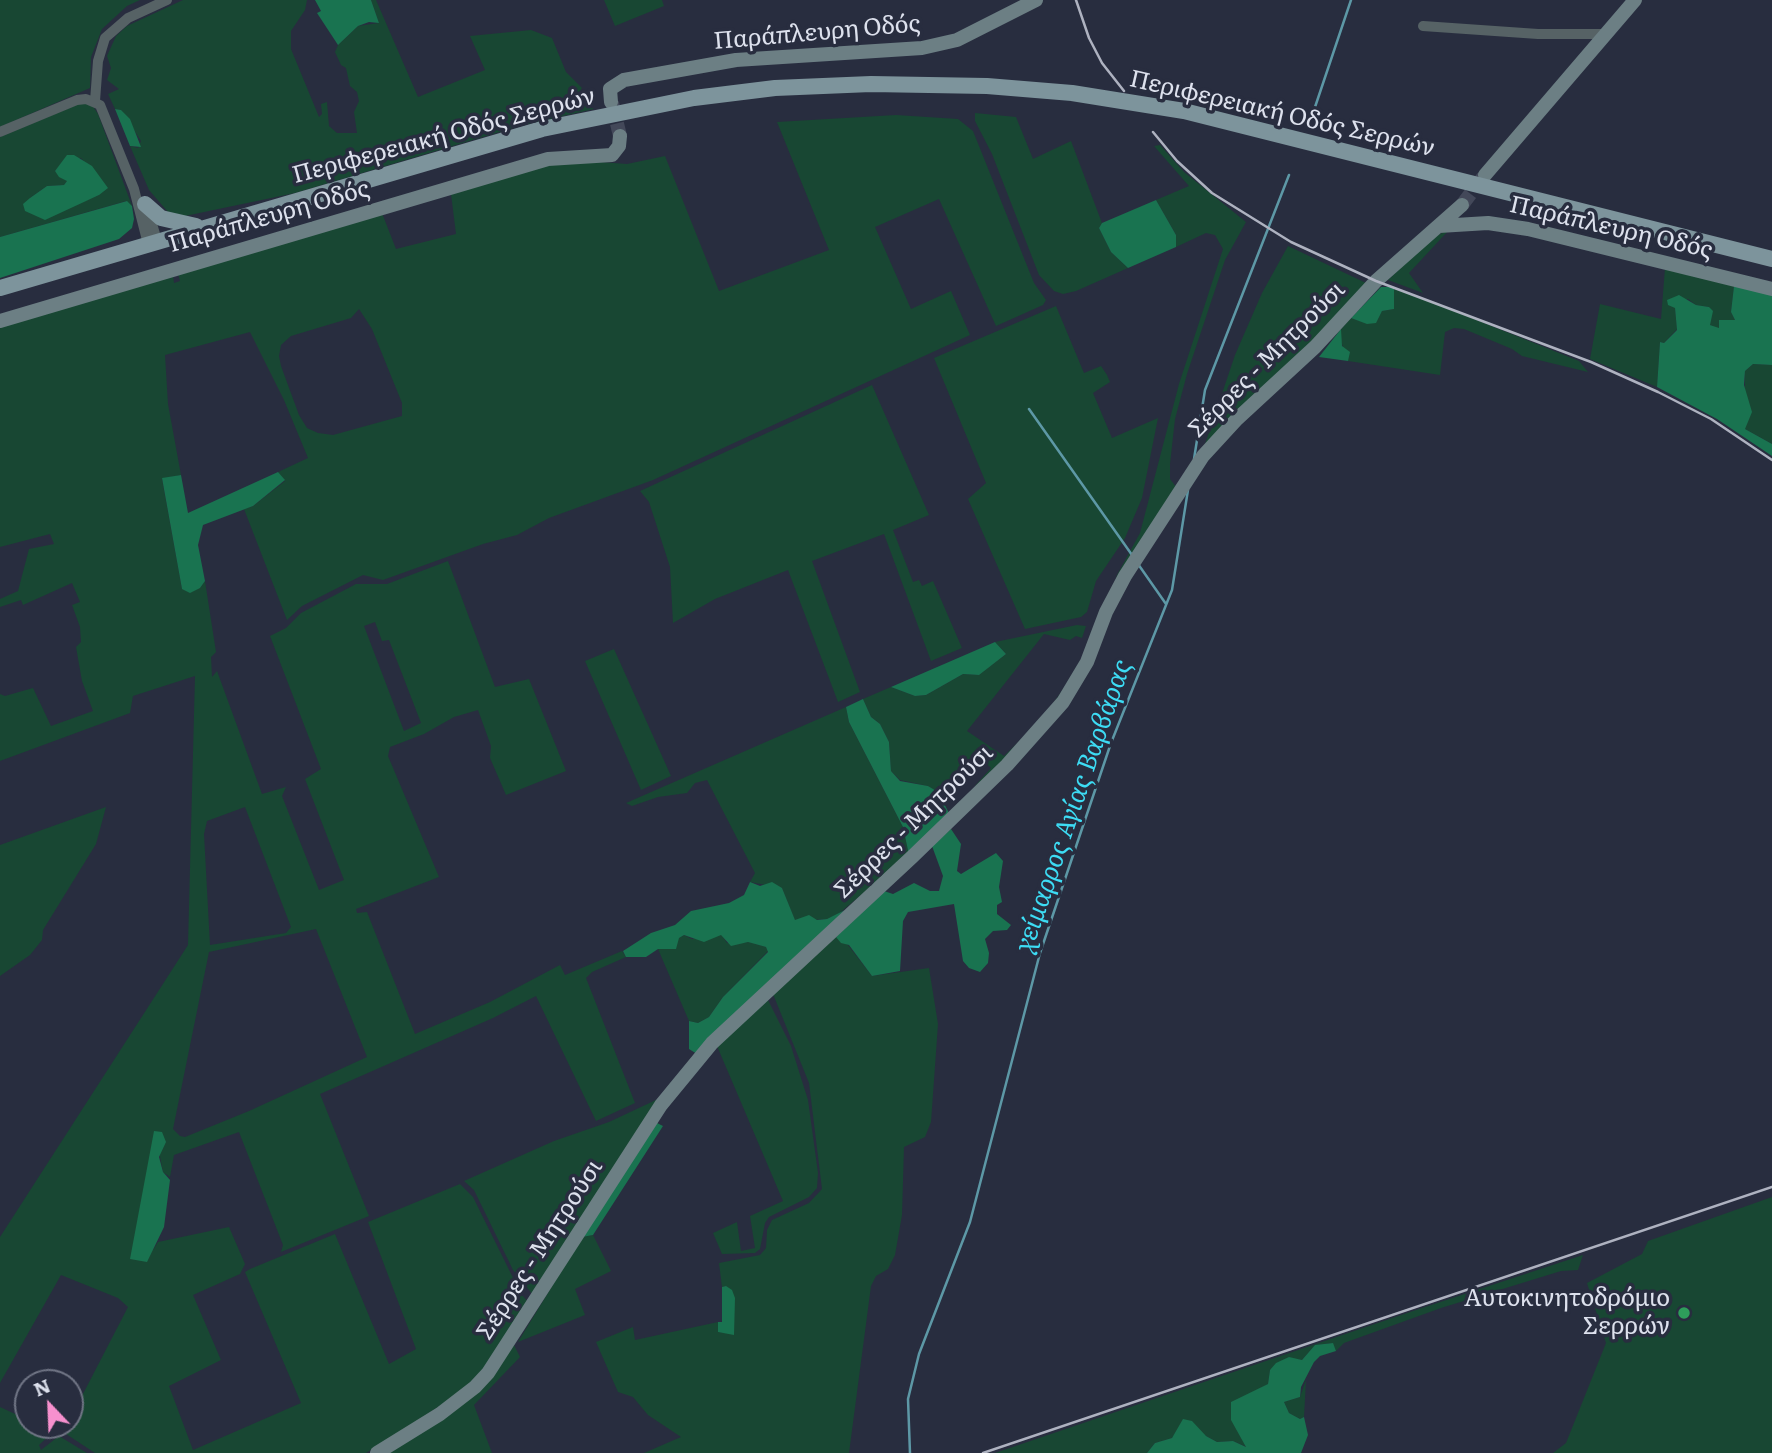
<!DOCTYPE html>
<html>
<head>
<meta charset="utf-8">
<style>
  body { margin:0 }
  #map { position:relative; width:1772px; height:1453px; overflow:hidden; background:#282d3f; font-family:Literata,serif }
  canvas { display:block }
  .north { position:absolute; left:14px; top:1369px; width:70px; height:70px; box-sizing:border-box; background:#282d3f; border:2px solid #707585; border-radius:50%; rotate:337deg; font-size:19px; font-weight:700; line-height:28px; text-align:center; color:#dde1ed }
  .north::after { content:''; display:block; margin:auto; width:24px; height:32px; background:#f790ce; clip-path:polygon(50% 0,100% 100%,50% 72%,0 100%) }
</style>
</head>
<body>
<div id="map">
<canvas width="1772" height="1453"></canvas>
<div class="north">N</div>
</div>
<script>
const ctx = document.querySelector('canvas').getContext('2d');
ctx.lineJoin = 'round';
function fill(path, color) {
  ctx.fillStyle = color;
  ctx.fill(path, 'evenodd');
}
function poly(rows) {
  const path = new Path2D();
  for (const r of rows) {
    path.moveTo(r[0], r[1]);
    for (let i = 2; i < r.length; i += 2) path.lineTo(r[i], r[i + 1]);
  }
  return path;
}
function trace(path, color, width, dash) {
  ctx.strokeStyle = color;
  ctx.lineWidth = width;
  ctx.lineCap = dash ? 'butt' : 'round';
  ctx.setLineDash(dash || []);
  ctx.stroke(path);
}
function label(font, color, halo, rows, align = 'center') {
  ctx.font = font + ' Literata,serif';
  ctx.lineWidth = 7;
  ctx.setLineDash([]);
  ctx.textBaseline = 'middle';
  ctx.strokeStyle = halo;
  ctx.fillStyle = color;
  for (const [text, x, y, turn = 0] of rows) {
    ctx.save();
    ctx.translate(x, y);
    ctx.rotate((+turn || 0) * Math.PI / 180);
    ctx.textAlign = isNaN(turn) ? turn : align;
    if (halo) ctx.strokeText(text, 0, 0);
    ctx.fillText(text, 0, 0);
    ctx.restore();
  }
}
fill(poly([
  [0,0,140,0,127,6,102,29,91,57,90,88,0,127],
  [183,0,307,0,305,10,291,31,291,49,319,117,322,114,321,104,327,102,329,126,337,133,357,133,354,112,359,101,357,92,350,86,346,68,341,65,335,52,338,45,358,26,379,23,371,0,376,0,418,97,485,70,470,36,531,30,552,38,566,72,582,88,575,99,594,109,523,125,295,193,185,216,168,212,149,190,130,146,138,148,141,141,121,110,115,109,108,94,119,89,107,80,111,68,107,56,116,36,127,26],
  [604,0,662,0,664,6,615,26],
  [81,103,92,105,98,114,132,206,126,201,0,237,0,137],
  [81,158,86,164,99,195,79,203,30,198,47,186,64,185,68,180,55,171,64,162],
  [975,113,1016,117,1033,159,1071,141,1102,223,1099,228,1111,252,1128,268,1076,291,1063,294,1054,291,1039,275,992,154,975,121],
  [896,115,958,119,973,131,1034,283,1046,300,1043,305,996,326,939,199,875,227,911,309,951,291,970,335,653,480,549,518,517,535,483,544,383,580,363,575,302,606,287,620,244,509,253,506,285,481,278,472,308,458,284,400,250,332,165,355,168,404,181,475,162,479,182,589,200,588,205,581,216,652,211,657,212,677,217,671,262,794,286,787,282,796,319,890,344,880,305,779,321,769,270,636,286,628,301,613,356,584,387,584,448,561,495,687,529,679,566,771,506,795,490,758,491,746,478,710,454,717,424,734,390,747,388,756,439,877,356,909,357,913,367,912,415,1034,490,1002,560,965,565,975,622,951,626,957,592,972,586,978,635,1103,596,1121,536,996,493,1018,320,1094,369,1216,281,1252,283,1245,239,1132,174,1155,170,1177,163,1172,155,1131,153,1250,158,1242,229,1227,245,1264,240,1274,193,1295,221,1360,169,1386,193,1450,301,1403,245,1272,250,1269,335,1234,389,1364,416,1349,368,1222,460,1184,473,1197,521,1294,529,1303,487,1366,468,1388,366,1453,95,1453,63,1432,70,1425,70,1419,128,1307,118,1298,61,1275,0,1383,0,1237,188,945,195,676,133,696,130,713,0,761,0,694,5,696,33,688,51,726,93,711,82,681,76,647,81,642,80,627,72,605,80,602,72,583,23,605,21,600,0,607,0,599,18,591,29,549,54,544,50,534,0,547,0,326,173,276,174,283,180,281,178,274,382,213,396,249,456,234,451,194,556,162,573,160,627,164,665,156,719,291,829,250,777,122],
  [359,309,372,329,402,403,402,416,333,435,318,433,307,428,299,415,281,366,279,356,281,345,291,336,351,318],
  [375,622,382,641,389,640,421,723,404,731,364,626],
  [245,807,291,927,286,933,210,945,204,834,207,821],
  [316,929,367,1057,249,1111,185,1137,180,1136,173,1129,209,952],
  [1160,145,1184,172,1246,222,1225,260,1187,374,1175,419,1170,464,1170,479,1177,488,1112,592,1117,575,1140,533,1179,384,1223,249,1215,235,1206,233,1176,247,1176,235,1156,200,1189,186,1154,146],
  [1449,230,1409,273,1423,293,1388,280,1433,237],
  [1288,246,1366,283,1302,354,1202,453,1235,355,1262,293],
  [1665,268,1734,286,1731,312,1735,320,1719,329,1710,325,1709,307,1696,305,1688,299,1675,307,1677,329,1664,343,1660,342,1657,387,1590,359,1600,304,1661,319],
  [1394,287,1579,361,1588,372,1522,356,1512,349,1464,329,1454,328,1445,332,1440,375,1348,361,1339,336,1341,329,1351,318,1367,323,1376,322,1382,311,1394,309],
  [1056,306,1084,373,1101,366,1107,375,1110,382,1093,393,1112,438,1158,418,1142,498,1125,538,1096,581,1087,612,1081,617,1025,629,968,499,986,483,934,358],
  [1753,364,1772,365,1772,444,1745,429,1745,371],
  [872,385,929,515,893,530,913,582,919,580,922,586,933,581,962,648,931,661,884,534,812,561,860,692,838,702,788,570,715,599,673,623,670,567,649,502,640,491],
  [1077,625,1086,626,1082,638,1076,636,1070,640,1044,634,967,731,1004,756,1041,720,1062,691,1087,650,1091,627,1086,658,1070,687,1041,724,977,788,975,786,991,768,975,753,938,793,928,786,900,780,891,771,889,742,880,724,871,717,863,699,891,687,915,696,926,695,963,674,979,675,986,669,1006,654,995,642],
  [614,649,671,776,641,790,585,661],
  [846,707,849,722,903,827,909,855,837,915,827,919,795,921,782,888,750,882,755,873,707,780,695,783,687,793,658,797,632,806,626,803],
  [106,807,96,844,43,930,42,940,30,955,0,976,0,845],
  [721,934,727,943,749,942,766,947,768,951,723,997,709,1017,698,1023,689,1021,658,949,684,935,692,939],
  [836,937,848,945,872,976,929,968,938,1024,931,1122,925,1137,904,1147,902,1215,895,1255,888,1269,876,1276,871,1286,849,1453,644,1453,681,1437,648,1415,633,1397,618,1392,596,1342,633,1327,635,1340,718,1322,718,1332,728,1333,726,1286,722,1287,719,1263,760,1255,766,1248,767,1230,772,1220,809,1203,822,1189,809,1083,773,994],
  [768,1000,791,1046,808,1100,818,1173,817,1188,809,1197,769,1217,765,1223,760,1249,755,1253,722,1254,713,1233,737,1222,741,1251,755,1248,750,1216,783,1201,717,1046],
  [658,1099,533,1295,513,1270,474,1190,464,1181,554,1141,609,1122],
  [1772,1197,1772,1453,1553,1453,1566,1443,1606,1343,1587,1283,1642,1254,1648,1241],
  [593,1235,611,1271,575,1289,585,1315,518,1342,582,1237],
  [1583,1255,1578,1270,1561,1271,1441,1308,1344,1343,1336,1351,1332,1343,1315,1345,1302,1360,1295,1359,1270,1370,1268,1384,1258,1390,1247,1447,1233,1441,1217,1442,1206,1436,1178,1431,1172,1438,1155,1443,1147,1453,995,1453,1413,1311],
  [514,1345,520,1357,474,1405,492,1453,384,1453,477,1392],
  [1306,1380,1304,1417,1300,1419,1289,1413,1284,1402,1300,1397],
  [0,1407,28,1420,28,1425,39,1425,53,1432,39,1445,41,1450,59,1436,87,1453,0,1453]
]), '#184733');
fill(poly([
  [315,0,371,0,379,23,369,22,358,26,338,45,317,13,321,11],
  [115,109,121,110,130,119,141,147,130,146],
  [67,155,74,155,92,166,108,188,99,195,45,220,25,211,23,204,30,198,47,186,64,185,67,181,59,177,55,171],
  [1156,200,1176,235,1176,247,1128,268,1111,252,1099,228,1102,223],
  [127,201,132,206,134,219,132,228,119,239,0,278,0,237],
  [1734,286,1772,295,1772,365,1753,364,1745,371,1744,385,1752,412,1745,429,1772,444,1772,456,1717,419,1657,387,1660,342,1664,343,1677,330,1675,308,1668,305,1667,300,1679,295,1696,305,1709,307,1713,311,1710,325,1719,328,1719,320,1735,320,1731,312],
  [1381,287,1394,287,1394,309,1382,311,1376,323,1367,324,1351,318],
  [1341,329,1342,346,1350,352,1348,361,1319,357],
  [278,472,285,480,253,506,203,525,198,545,205,581,200,588,190,593,182,589,162,478,181,475,188,513],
  [995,642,1006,654,979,675,963,674,926,695,915,696,891,687],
  [863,699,871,717,880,724,889,742,891,771,900,781,928,786,938,792,950,815,909,855,903,827,849,722,846,707],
  [951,829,961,844,957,871,961,874,996,853,1003,861,999,887,1002,902,997,905,997,914,1011,925,1007,930,993,931,985,939,989,953,988,963,980,972,969,968,963,961,954,904,908,912,903,921,900,971,872,976,849,945,841,943,836,937,884,891,893,894,914,883,930,891,939,891,943,876,932,846],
  [750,882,760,886,772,882,782,888,795,920,809,915,817,920,827,919,845,910,697,1054,689,1049,689,1021,698,1023,709,1017,723,997,768,952,766,947,748,942,731,946,721,935,704,942,684,935,679,938,676,949,658,949,646,957,626,957,623,951,651,933,675,925,691,911,729,903,744,895],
  [657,1123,663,1126,593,1235,582,1237],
  [154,1131,162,1132,166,1142,159,1157,163,1172,170,1180,164,1227,147,1262,130,1259],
  [726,1286,732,1290,735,1298,734,1335,718,1332,718,1322,722,1322,722,1287],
  [1333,1343,1336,1351,1320,1356,1314,1362,1301,1387,1300,1397,1284,1402,1289,1413,1300,1419,1304,1417,1308,1435,1301,1453,1147,1453,1155,1443,1172,1438,1183,1419,1192,1421,1206,1436,1217,1442,1233,1441,1246,1447,1231,1420,1231,1402,1268,1384,1270,1370,1276,1363,1289,1357,1302,1360,1315,1345]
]), '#197350');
trace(poly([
  [1311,119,1351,0],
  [1029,409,1132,555],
  [1194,459,1205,390,1289,175],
  [1138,564,1166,604],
  [910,1453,908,1399,919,1354,970,1222,1040,953,1111,743,1172,590,1188,490]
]), '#5d98a6', 2.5);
trace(poly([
  [612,103,620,136],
  [1462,205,1484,176]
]), '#434859', 14, [14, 7]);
trace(poly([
  [1423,26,1538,34,1604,34],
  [95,101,98,61,105,38,128,18,167,0],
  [0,132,77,100,86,99,100,105,134,189,148,244],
  [148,210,157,241]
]), '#566265', 10);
trace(poly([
  [611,102,610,89,624,80,736,60,922,48,957,40,1036,0],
  [1485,175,1635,0],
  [1439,226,1488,223,1528,229,1772,289],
  [0,321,548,159,612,155,619,146,620,136],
  [377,1453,440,1414,475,1387,488,1373,661,1105,712,1043,912,857,1007,765,1063,702,1087,662,1106,612,1125,576,1203,456,1237,419,1315,347,1376,281,1462,205]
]), '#6c7f84', 14);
trace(poly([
  [145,204,161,218,196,226],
  [0,288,542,129,694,98,775,88,871,84,987,86,1072,93,1184,111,1772,259]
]), '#7d949c', 16);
trace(poly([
  [1076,0,1089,38,1102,63,1124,91],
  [1153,132,1177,161,1212,193,1291,242,1376,281,1591,362,1658,392,1711,419,1772,460],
  [983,1453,1772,1187]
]), '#aeb2c0', 2.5);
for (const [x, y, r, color] of [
  [1684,1313,7,"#2e9e5b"]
]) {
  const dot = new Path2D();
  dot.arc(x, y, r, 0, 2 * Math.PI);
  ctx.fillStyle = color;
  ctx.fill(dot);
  trace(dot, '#282d3f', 2.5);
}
label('24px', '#dde1ed', '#282d3f', [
  ["Παράπλευρη Οδός",817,33,-5],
  ["Περιφερειακή Οδός Σερρών",1282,114,13],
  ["Περιφερειακή Οδός Σερρών",444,136,-15],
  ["Παράπλευρη Οδός",269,217,-16],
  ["Παράπλευρη Οδός",1611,228,13],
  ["Σέρρες - Μητρούσι",1267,360,-45],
  ["Σέρρες - Μητρούσι",914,822,-44],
  ["Σέρρες - Μητρούσι",540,1250,-57]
]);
label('24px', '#dde1ed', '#282d3f', [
  ["Αυτοκινητοδρόμιο",1670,1299],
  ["Σερρών",1670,1327]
], 'right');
label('italic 26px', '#3ddcf4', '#282d3f', [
  ["χείμαρρος Αγίας Βαρβάρας",1074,806,-71]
]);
</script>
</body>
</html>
